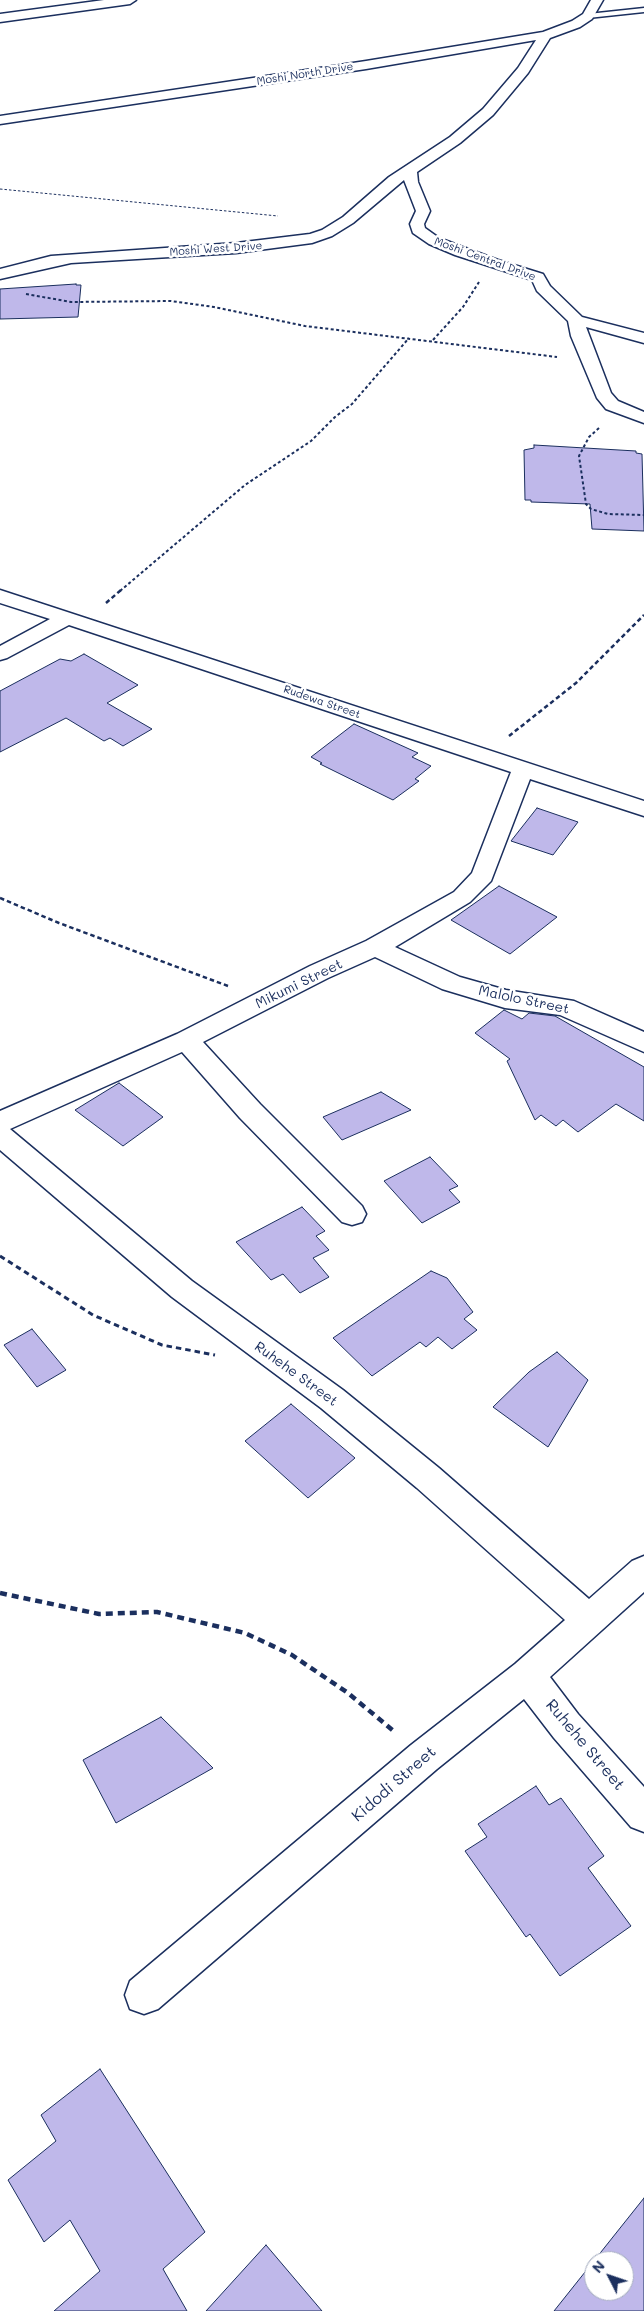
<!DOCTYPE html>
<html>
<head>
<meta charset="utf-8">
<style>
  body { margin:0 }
  #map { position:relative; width:644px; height:2311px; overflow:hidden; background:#fff; font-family:Mali,sans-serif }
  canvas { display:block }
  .north { position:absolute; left:584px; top:2251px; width:50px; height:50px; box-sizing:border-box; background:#fff; border:1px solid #a4acbf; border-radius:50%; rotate:311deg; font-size:14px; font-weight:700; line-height:20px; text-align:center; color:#1b2f5e }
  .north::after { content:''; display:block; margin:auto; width:18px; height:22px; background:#1b2f5e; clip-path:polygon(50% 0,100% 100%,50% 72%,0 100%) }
</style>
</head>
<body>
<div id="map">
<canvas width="644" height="2311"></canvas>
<div class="north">N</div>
</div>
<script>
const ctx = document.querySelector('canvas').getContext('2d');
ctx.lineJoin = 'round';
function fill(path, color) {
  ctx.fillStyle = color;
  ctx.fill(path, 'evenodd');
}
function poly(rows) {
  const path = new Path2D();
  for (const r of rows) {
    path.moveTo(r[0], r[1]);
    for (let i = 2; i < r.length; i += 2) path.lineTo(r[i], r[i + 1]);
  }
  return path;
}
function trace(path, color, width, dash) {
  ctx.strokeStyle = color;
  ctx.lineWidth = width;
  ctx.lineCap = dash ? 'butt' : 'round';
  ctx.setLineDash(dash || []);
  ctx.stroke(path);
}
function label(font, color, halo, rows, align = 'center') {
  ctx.font = font + ' Mali,sans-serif';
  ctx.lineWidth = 5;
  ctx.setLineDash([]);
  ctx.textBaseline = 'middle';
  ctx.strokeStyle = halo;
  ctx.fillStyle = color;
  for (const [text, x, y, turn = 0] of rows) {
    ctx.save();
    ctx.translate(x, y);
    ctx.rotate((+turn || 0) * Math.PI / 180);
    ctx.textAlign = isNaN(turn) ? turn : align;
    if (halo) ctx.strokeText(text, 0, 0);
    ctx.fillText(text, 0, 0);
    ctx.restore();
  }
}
const building = poly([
  [76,284,76,285,81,285,78,317,0,319,0,289,76,284],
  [534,445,636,451,636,453,642,454,644,531,592,529,590,504,531,502,531,500,525,500,524,450,534,448,534,445],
  [84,654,138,685,107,703,152,729,123,746,110,738,104,741,66,718,0,752,0,691,60,659,71,661,84,654],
  [354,724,418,753,412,757,431,766,415,779,419,781,393,800,320,764,322,763,311,757,354,724],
  [537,808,578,822,553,855,511,841,537,808],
  [499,886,557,917,510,954,451,920,499,886],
  [504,1010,522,1019,529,1013,555,1016,644,1067,644,1121,616,1104,578,1132,563,1120,556,1126,541,1115,535,1120,507,1061,510,1059,475,1033,504,1010],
  [119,1083,163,1117,123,1146,75,1110,119,1083],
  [381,1092,411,1110,342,1140,323,1117,381,1092],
  [430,1157,458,1186,449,1190,460,1202,422,1223,384,1181,430,1157],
  [302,1207,325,1231,316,1236,329,1250,313,1258,329,1277,300,1293,283,1274,271,1280,236,1242,302,1207],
  [431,1271,447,1278,473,1312,464,1319,477,1330,452,1349,438,1337,426,1347,420,1342,372,1376,333,1338,431,1271],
  [32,1329,66,1370,37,1387,4,1345,32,1329],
  [557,1352,588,1380,548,1447,493,1407,529,1372,557,1352],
  [291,1404,355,1458,308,1498,245,1441,291,1404],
  [161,1717,213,1768,116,1823,83,1760,161,1717],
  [536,1786,549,1805,561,1798,604,1856,588,1868,631,1926,560,1976,530,1934,526,1937,465,1851,487,1837,478,1824,536,1786],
  [100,2069,205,2232,163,2269,187,2311,54,2311,100,2271,70,2220,44,2242,8,2180,56,2141,41,2115,100,2069],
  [644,2198,644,2311,554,2311,644,2198],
  [594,2261,624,2261,624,2291,594,2291,594,2261],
  [266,2245,322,2311,206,2311,266,2245]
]);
fill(building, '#bfb8ea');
trace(building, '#1b2f5e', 1);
const lane = poly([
  [644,8,644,12,588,18,584,16,588,14,644,8]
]);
const street = poly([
  [104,0,136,0,130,4,0,22,0,14,104,0],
  [591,0,603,0,592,19,580,27,550,38,528,73,493,115,460,143,417,172,418,182,430,211,424,224,425,228,439,238,498,260,543,274,550,286,582,317,644,333,644,343,586,327,611,393,618,401,644,412,644,423,606,409,597,398,571,336,568,321,537,291,532,280,455,255,429,244,413,233,410,224,416,211,404,180,353,223,332,236,312,243,236,253,71,263,0,279,0,269,51,256,236,243,310,234,322,230,343,217,389,177,450,137,483,109,518,68,536,40,366,69,0,124,0,116,366,61,543,32,572,21,583,14,591,0],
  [0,590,644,801,644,816,530,779,491,881,470,902,395,947,460,977,506,990,574,1001,644,1032,644,1052,560,1015,505,1008,442,989,375,957,328,978,203,1042,260,1104,362,1206,366,1214,362,1222,352,1225,342,1222,240,1118,182,1052,10,1129,192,1281,343,1390,439,1468,589,1599,632,1561,644,1556,644,1592,550,1677,578,1714,644,1787,644,1832,631,1827,554,1738,524,1699,437,1769,158,2009,144,2014,130,2009,125,1995,130,1981,411,1745,515,1664,565,1620,417,1488,321,1408,172,1297,0,1150,0,1111,177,1034,310,966,366,941,454,892,472,873,511,772,69,625,7,658,0,660,0,646,50,619,0,603,0,590]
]);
trace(lane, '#1b2f5e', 3);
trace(street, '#1b2f5e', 3);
trace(poly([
  [0,189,278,216]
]), '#1b2f5e', 1, [2.5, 2]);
trace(poly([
  [26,294,71,302,171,301,214,307,305,326,557,357],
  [433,340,463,307,479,282],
  [599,428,589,437,579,456,586,504,591,509,608,514,644,515],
  [120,591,245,485,311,441,335,417,352,404,409,338]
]), '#1b2f5e', 2, [3, 2.5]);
trace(poly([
  [106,603,121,590],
  [509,736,576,683,644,615],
  [0,898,59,923,228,986]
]), '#1b2f5e', 2.5, [4.5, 3]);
trace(poly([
  [0,1256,93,1315,162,1345,215,1355]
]), '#1b2f5e', 3, [5.5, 4]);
trace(poly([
  [0,1593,99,1614,157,1612,245,1633,292,1655,348,1693,396,1733]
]), '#1b2f5e', 4.5, [7, 5]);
fill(lane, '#fff');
fill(street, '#fff');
label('11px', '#1b2f5e', '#fff', [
  ["Moshi North Drive",305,74,-9],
  ["Moshi West Drive",216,249,-4],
  ["Moshi Central Drive",485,259,20],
  ["Rudewa Street",322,702,19]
]);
label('14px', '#1b2f5e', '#fff', [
  ["Mikumi Street",299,984,-26],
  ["Malolo Street",524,1000,12],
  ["Ruhehe Street",296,1374,36]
]);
label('16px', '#1b2f5e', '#fff', [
  ["Ruhehe Street",585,1745,50],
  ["Kidodi Street",394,1784,-41]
]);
</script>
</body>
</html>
